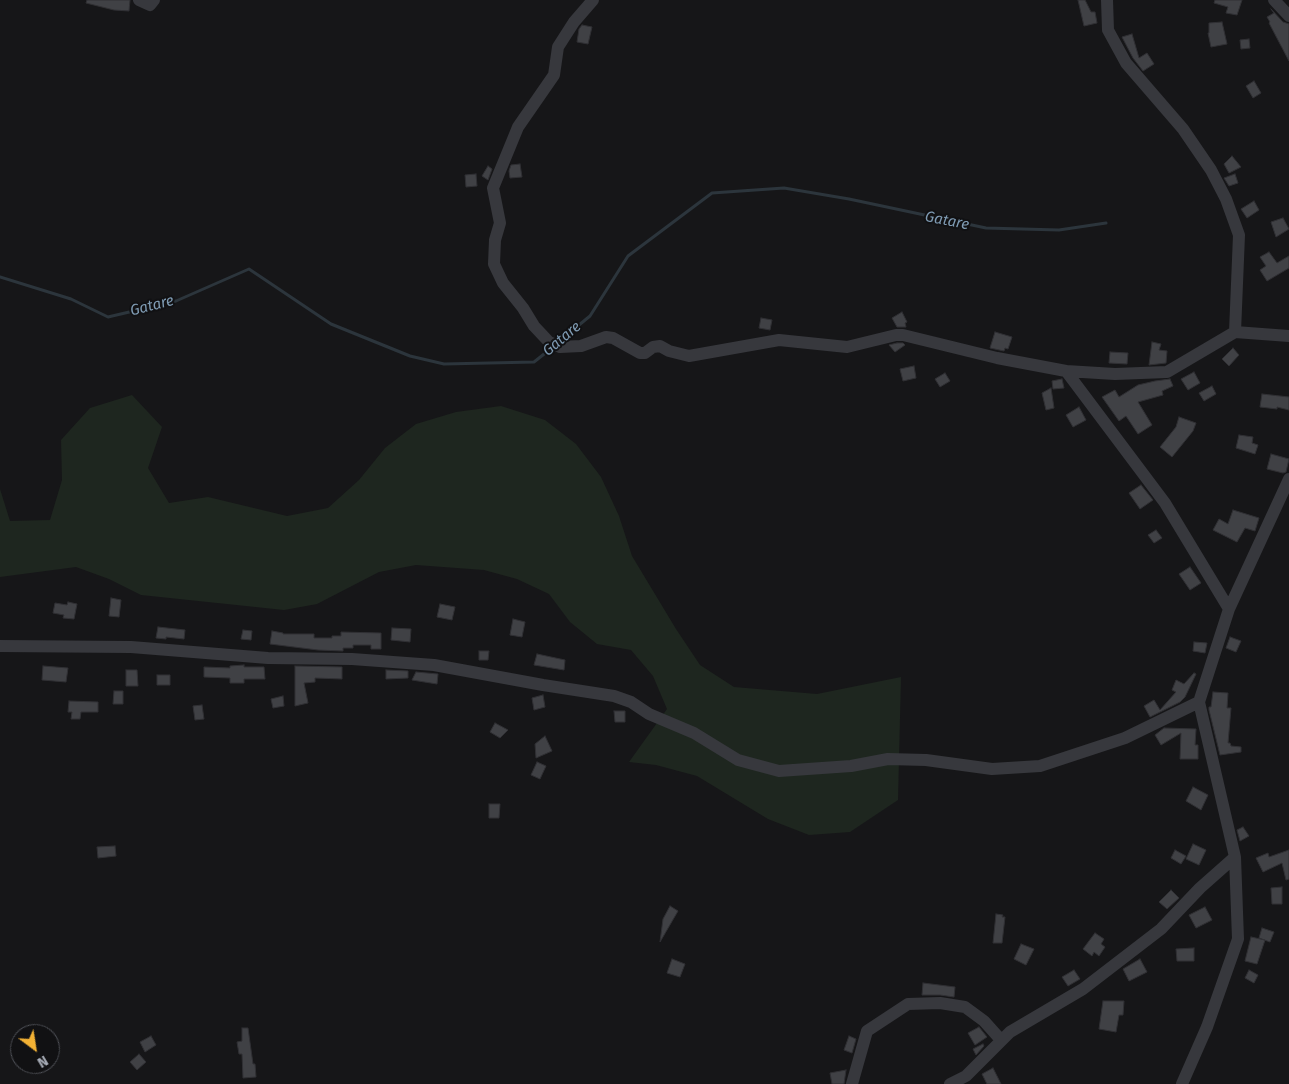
<!DOCTYPE html>
<html>
<head>
<meta charset="utf-8">
<style>
  body { margin:0 }
  #map { position:relative; width:1289px; height:1084px; overflow:hidden; background:#161618; font-family:"Fira Sans",sans-serif }
  canvas { display:block }
  .north { position:absolute; left:10px; top:1024px; width:50px; height:50px; box-sizing:border-box; background:#111113; border:1px solid #4d4f55; border-radius:50%; rotate:149deg; font-size:14px; font-weight:700; line-height:20px; text-align:center; color:#a8adb8 }
  .north::after { content:''; display:block; margin:auto; width:18px; height:22px; background:#f2b134; clip-path:polygon(50% 0,100% 100%,50% 72%,0 100%) }
</style>
</head>
<body>
<div id="map">
<canvas width="1289" height="1084"></canvas>
<div class="north">N</div>
</div>
<script>
const ctx = document.querySelector('canvas').getContext('2d');
ctx.lineJoin = 'round';
function fill(path, color) {
  ctx.fillStyle = color;
  ctx.fill(path, 'evenodd');
}
function poly(rows) {
  const path = new Path2D();
  for (const r of rows) {
    path.moveTo(r[0], r[1]);
    for (let i = 2; i < r.length; i += 2) path.lineTo(r[i], r[i + 1]);
  }
  return path;
}
function trace(path, color, width, dash) {
  ctx.strokeStyle = color;
  ctx.lineWidth = width;
  ctx.lineCap = dash ? 'butt' : 'round';
  ctx.setLineDash(dash || []);
  ctx.stroke(path);
}
function label(font, color, halo, rows, align = 'center') {
  ctx.font = font + ' "Fira Sans",sans-serif';
  ctx.lineWidth = 4;
  ctx.setLineDash([]);
  ctx.textBaseline = 'middle';
  ctx.strokeStyle = halo;
  ctx.fillStyle = color;
  for (const [text, x, y, turn = 0] of rows) {
    ctx.save();
    ctx.translate(x, y);
    ctx.rotate((+turn || 0) * Math.PI / 180);
    ctx.textAlign = isNaN(turn) ? turn : align;
    if (halo) ctx.strokeText(text, 0, 0);
    ctx.fillText(text, 0, 0);
    ctx.restore();
  }
}
fill(poly([
  [132,395,162,427,148,468,169,503,208,497,287,516,328,508,359,480,385,448,416,424,456,412,501,406,545,420,576,444,601,477,619,516,632,556,676,629,700,665,734,687,817,694,901,677,898,800,850,832,809,835,768,819,697,776,656,765,629,762,667,709,653,676,631,650,597,644,570,622,549,594,517,579,484,570,416,565,379,572,317,604,284,610,141,595,109,579,76,567,0,577,0,489,10,521,50,520,62,480,61,440,90,408]
]), '#1e261f');
trace(poly([
  [0,277,71,299,108,317,176,301,249,269,331,324,410,356,444,364,534,362,553,347],
  [557,343,590,316,628,256,712,193,784,188,849,199,986,228,1059,230,1106,223]
]), '#2c353c', 3);
const building = poly([
  [87,0,130,0,129,11,114,10,86,3,87,0],
  [1078,0,1085,0,1091,12,1095,12,1097,23,1084,26,1078,0],
  [1215,0,1242,0,1237,15,1226,13,1228,7,1214,3,1215,0],
  [1271,9,1283,22,1289,24,1289,61,1269,23,1270,22,1267,17,1274,13,1271,9],
  [1222,22,1227,44,1211,47,1208,33,1209,33,1209,23,1222,22],
  [582,25,592,27,588,44,577,42,579,29,582,25],
  [1132,34,1139,58,1147,53,1154,64,1143,71,1133,58,1122,37,1132,34],
  [1249,39,1250,48,1241,49,1240,40,1249,39],
  [1254,81,1261,93,1253,98,1246,86,1254,81],
  [1232,156,1241,167,1229,173,1224,164,1232,156],
  [520,164,522,177,510,178,509,171,511,165,520,164],
  [488,166,492,169,488,180,482,176,488,166],
  [476,174,477,186,466,187,465,175,476,174],
  [1235,174,1238,183,1229,186,1224,178,1235,174],
  [1254,201,1259,210,1247,218,1241,209,1254,201],
  [1283,218,1289,229,1276,237,1271,222,1283,218],
  [1269,252,1277,263,1289,256,1289,268,1267,281,1260,270,1266,266,1260,257,1269,252],
  [902,312,907,322,905,323,906,327,897,327,892,318,902,312],
  [761,318,772,320,770,330,759,328,761,318],
  [995,332,1012,337,1008,349,1005,348,1004,351,990,348,995,332],
  [1152,342,1161,344,1159,350,1167,351,1166,363,1149,365,1152,342],
  [897,343,903,343,905,345,895,352,889,345,897,343],
  [1233,348,1239,355,1229,366,1222,359,1233,348],
  [1110,352,1128,353,1127,364,1109,363,1110,352],
  [914,366,916,378,903,381,900,369,914,366],
  [1194,372,1200,383,1188,390,1181,379,1194,372],
  [945,373,950,381,940,387,935,379,945,373],
  [1062,379,1064,388,1053,389,1052,381,1062,379],
  [1170,379,1173,386,1162,391,1163,395,1138,402,1152,425,1138,434,1126,416,1119,421,1102,397,1115,390,1119,397,1138,385,1155,381,1170,379],
  [1212,386,1216,394,1204,401,1199,393,1212,386],
  [1051,388,1054,408,1046,410,1042,393,1051,388],
  [1262,394,1289,397,1289,410,1277,407,1277,409,1260,407,1262,394],
  [1079,407,1086,420,1073,427,1066,415,1079,407],
  [1179,417,1196,423,1193,431,1172,457,1160,447,1176,427,1179,417],
  [1239,435,1253,437,1252,443,1258,445,1255,454,1236,448,1239,435],
  [1271,454,1289,459,1286,472,1283,473,1267,469,1271,454],
  [1141,485,1153,500,1140,509,1129,493,1141,485],
  [1233,510,1259,518,1255,531,1245,528,1237,542,1213,530,1219,519,1228,524,1233,510],
  [1156,530,1162,538,1154,543,1148,535,1156,530],
  [1190,567,1201,583,1190,590,1179,574,1190,567],
  [111,598,121,600,119,617,109,616,111,598],
  [68,602,77,604,74,619,63,618,64,615,53,613,55,603,67,605,68,602],
  [440,604,455,607,452,620,437,617,440,604],
  [513,619,525,622,522,637,510,635,513,619],
  [158,627,185,630,184,639,166,637,166,639,156,638,158,627],
  [392,628,411,629,410,642,391,640,392,628],
  [243,630,252,631,251,640,241,639,243,630],
  [272,631,283,633,283,634,314,634,314,638,332,638,332,636,341,636,341,632,381,633,381,649,371,649,371,645,353,645,353,648,343,648,343,651,318,650,270,644,272,631],
  [1230,637,1241,641,1236,652,1226,648,1230,637],
  [1194,642,1207,643,1205,653,1193,651,1194,642],
  [479,651,489,651,488,660,479,660,479,651],
  [537,654,565,660,564,670,534,665,537,654],
  [244,665,244,667,264,667,265,679,244,679,244,683,230,683,230,678,204,677,204,667,230,668,230,666,244,665],
  [43,666,68,668,66,682,42,680,43,666],
  [295,666,342,667,342,679,315,678,315,682,304,683,308,703,295,706,295,666],
  [126,670,137,670,138,686,126,686,126,670],
  [386,670,408,671,408,678,386,679,386,670],
  [416,672,438,674,437,684,412,680,416,672],
  [1194,673,1196,674,1185,697,1180,702,1150,717,1144,706,1154,700,1160,710,1176,692,1172,690,1176,680,1184,684,1194,673],
  [157,675,170,675,170,685,157,685,157,675],
  [114,691,123,691,123,704,113,704,114,691],
  [1213,692,1228,693,1227,708,1231,708,1228,743,1230,743,1231,746,1241,747,1241,752,1220,755,1209,710,1209,707,1211,707,1213,692],
  [543,695,545,707,534,710,532,698,543,695],
  [283,696,284,706,273,708,271,699,283,696],
  [69,701,98,702,98,712,81,712,80,719,71,719,72,712,68,712,69,701],
  [202,705,204,719,195,720,193,706,202,705],
  [614,711,625,711,625,722,615,722,614,711],
  [495,723,508,730,500,738,490,732,495,723],
  [1164,728,1196,729,1195,745,1198,745,1198,759,1180,759,1181,733,1161,745,1155,735,1164,728],
  [545,736,552,751,536,758,535,744,545,736],
  [537,762,546,766,540,779,531,775,537,762],
  [1193,787,1208,795,1201,810,1186,801,1193,787],
  [489,804,500,804,499,818,489,818,489,804],
  [1243,827,1249,836,1240,841,1237,830,1243,827],
  [1193,844,1206,850,1199,865,1186,859,1193,844],
  [115,846,116,856,98,858,97,847,115,846],
  [1175,850,1186,856,1181,864,1171,858,1175,850],
  [1289,850,1289,879,1286,880,1282,863,1263,872,1256,858,1268,853,1269,857,1289,850],
  [1282,887,1282,904,1272,904,1271,888,1282,887],
  [1171,890,1179,898,1167,909,1159,902,1171,890],
  [670,906,678,911,660,942,663,919,670,906],
  [1205,907,1212,920,1196,928,1189,915,1205,907],
  [996,914,1003,915,1002,917,1005,917,1002,943,993,943,996,914],
  [1262,928,1274,932,1270,942,1259,938,1262,928],
  [1095,933,1104,939,1101,944,1105,947,1099,956,1094,952,1092,956,1083,949,1095,933],
  [1251,937,1265,940,1257,964,1245,961,1251,937],
  [1021,944,1034,949,1026,965,1014,959,1021,944],
  [1194,948,1194,961,1177,961,1176,949,1194,948],
  [672,959,685,964,680,977,667,973,672,959],
  [1140,959,1147,972,1129,981,1123,969,1140,959],
  [1074,970,1080,979,1068,986,1062,977,1074,970],
  [1249,970,1258,975,1254,983,1245,978,1249,970],
  [923,983,955,987,954,997,940,995,922,995,923,983],
  [1103,1001,1124,1001,1123,1015,1119,1015,1116,1032,1099,1029,1103,1001],
  [979,1027,987,1037,975,1045,968,1033,979,1027],
  [242,1028,248,1028,253,1064,255,1064,256,1077,243,1078,242,1054,239,1054,237,1042,242,1041,242,1028],
  [151,1036,156,1045,145,1052,140,1042,151,1036],
  [849,1036,856,1039,852,1053,844,1050,849,1036],
  [983,1044,984,1046,976,1055,973,1049,983,1044],
  [139,1054,146,1062,137,1070,130,1062,139,1054],
  [993,1068,1001,1084,987,1084,982,1074,993,1068],
  [846,1070,844,1084,832,1084,830,1073,846,1070]
]);
fill(building, '#404145');
trace(building, '#303034', 1);
trace(poly([
  [139,0,150,5,154,0],
  [593,0,574,22,558,47,554,75,518,127,493,188,500,223,495,240,494,264,503,283,523,308,534,326,549,342,560,347,581,346,606,337,613,338,640,353,645,353,653,347,660,346,669,351,689,356,779,340,847,347,896,335,903,335,997,358,1066,371,1165,503,1229,609],
  [1107,0,1108,30,1126,63,1183,129,1211,170,1226,199,1239,235,1235,332],
  [1274,0,1289,16],
  [1066,371,1115,374,1167,372,1235,332,1289,336],
  [0,646,131,647,268,658,352,659,434,665,543,685,614,696,631,702,649,714,694,733,738,760,779,771,851,766,888,759,926,760,992,769,1040,766,1125,738,1199,702],
  [852,1084,867,1031,908,1004,940,1003,965,1007,984,1021,1001,1040],
  [950,1084,966,1076,1010,1032,1083,989,1161,929,1200,888,1235,857],
  [1182,1084,1207,1027,1238,939,1235,857,1199,702,1229,609,1289,479]
]), '#37383d', 12);
label('italic 15px', '#7f9bb3', '#111113', [
  ["Gatare",947,221,11],
  ["Gatare",152,306,-14],
  ["Gatare",562,339,-40]
]);
</script>
</body>
</html>
